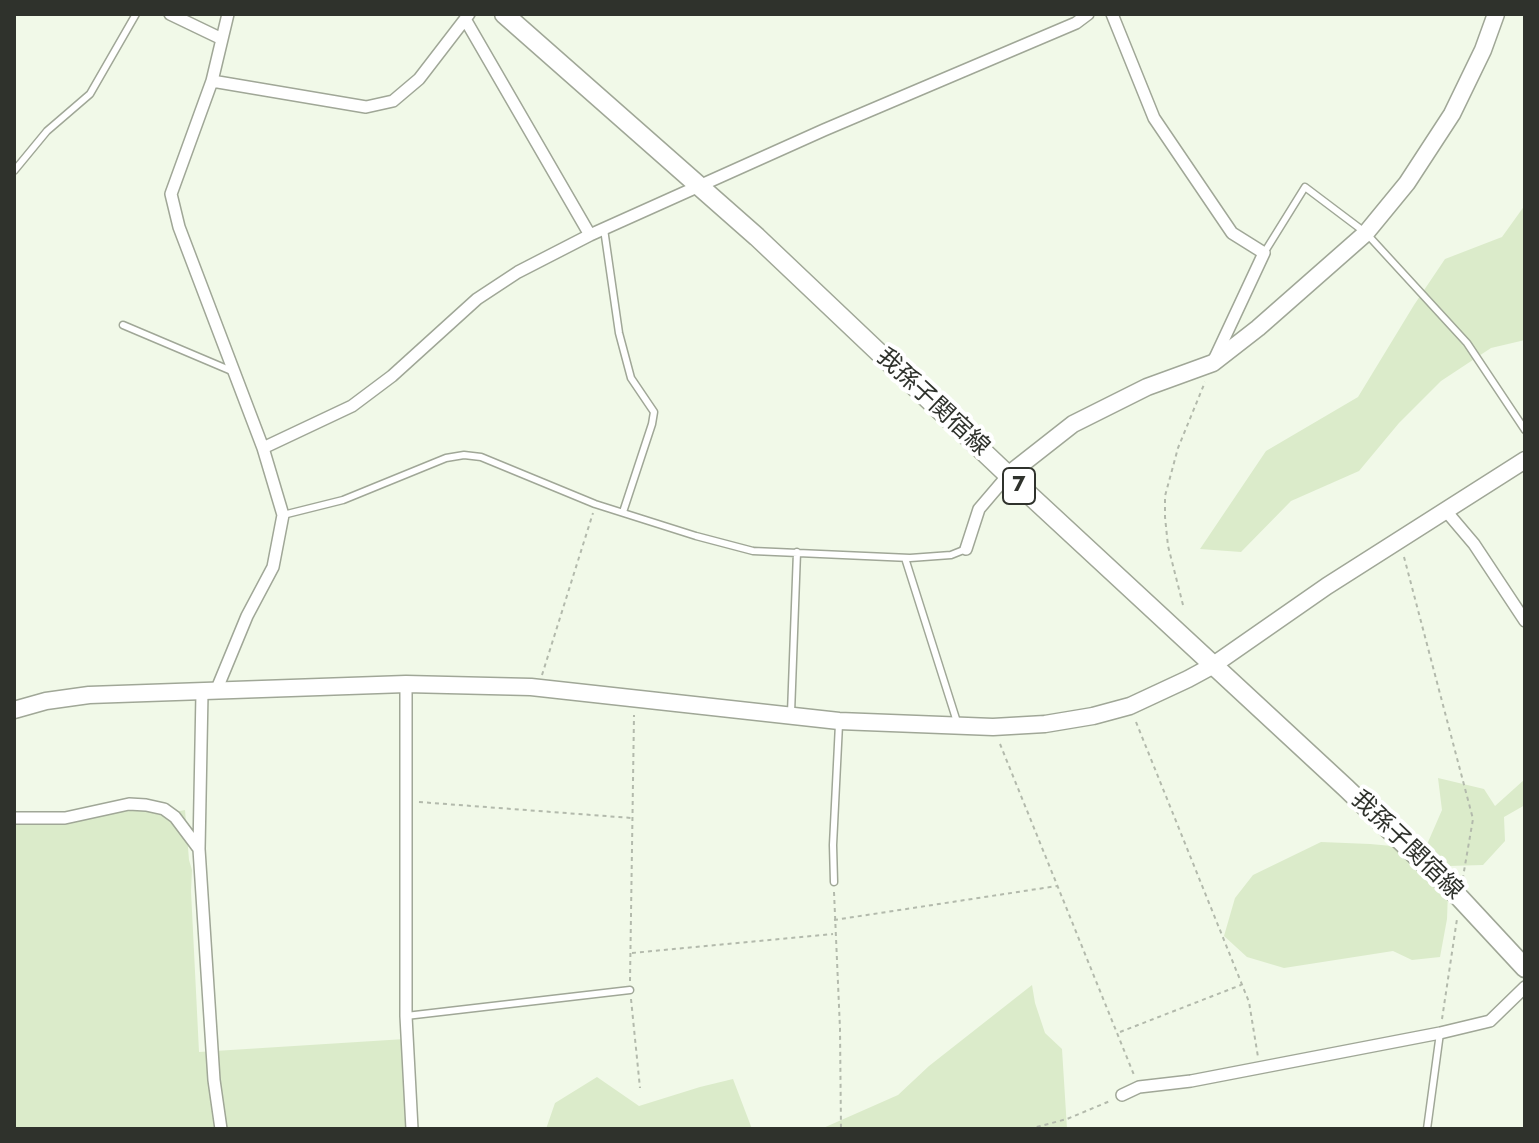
<!DOCTYPE html>
<html>
<head>
<meta charset="utf-8">
<style>
  body { margin:0 }
  #map { position:relative; width:1539px; height:1143px; overflow:hidden; background:#f1f9e8; font-family:Jost,sans-serif }
  canvas { display:block }
  .frame { position:absolute; inset:0; border:16px solid #2f322c; pointer-events:none }
</style>
</head>
<body>
<div id="map">
<canvas width="1539" height="1143"></canvas>
<div class="frame"></div>
</div>
<script>
const ctx = document.querySelector('canvas').getContext('2d');
ctx.lineJoin = 'round';
function fill(path, color) {
  ctx.fillStyle = color;
  ctx.fill(path, 'evenodd');
}
function poly(rows) {
  const path = new Path2D();
  for (const r of rows) {
    path.moveTo(r[0], r[1]);
    for (let i = 2; i < r.length; i += 2) path.lineTo(r[i], r[i + 1]);
  }
  return path;
}
function trace(path, color, width, dash) {
  ctx.strokeStyle = color;
  ctx.lineWidth = width;
  ctx.lineCap = dash ? 'butt' : 'round';
  ctx.setLineDash(dash || []);
  ctx.stroke(path);
}
function label(font, color, halo, rows, align = 'center') {
  ctx.font = font + ' Jost,"Noto Sans JP",sans-serif';
  ctx.lineWidth = 8;
  ctx.setLineDash([]);
  ctx.textBaseline = 'middle';
  ctx.strokeStyle = halo;
  ctx.fillStyle = color;
  for (const [text, x, y, turn = 0] of rows) {
    ctx.save();
    ctx.translate(x, y);
    ctx.rotate((+turn || 0) * Math.PI / 180);
    ctx.textAlign = isNaN(turn) ? turn : align;
    if (halo) ctx.strokeText(text, 0, 0);
    ctx.fillText(text, 0, 0);
    ctx.restore();
  }
}
fill(poly([
  [1525,205,1525,340,1491,348,1441,381,1399,423,1359,471,1291,501,1241,552,1200,549,1266,451,1358,397,1414,305,1445,259,1502,237],
  [1438,778,1484,789,1495,806,1525,779,1525,805,1504,817,1505,841,1483,865,1449,866,1447,919,1440,957,1412,960,1393,951,1284,968,1247,957,1224,936,1235,898,1253,875,1321,842,1370,844,1425,849,1442,810],
  [144,810,159,815,185,810,189,860,192,870,191,891,199,1052,405,1039,408,1129,14,1129,14,823,68,824,116,812],
  [1032,985,1035,1003,1045,1033,1062,1049,1067,1129,821,1129,898,1095,929,1066],
  [597,1077,639,1106,700,1087,733,1079,752,1129,546,1129,555,1103]
]), '#dbebca');
const lane = poly([
  [14,171,47,131,90,94,136,14],
  [604,229,619,333,631,378,654,412,652,424,623,512],
  [1264,253,1305,187,1366,233,1467,343,1525,430],
  [123,325,234,372],
  [283,515,343,500,446,458,464,455,481,457,595,504,696,536,753,551,910,558,951,555,966,549],
  [905,558,958,725],
  [791,713,797,552],
  [834,882,833,845,839,724],
  [406,1016,630,990],
  [1427,1129,1440,1033]
]);
const street = poly([
  [170,14,222,39],
  [1112,14,1154,118,1232,233,1264,253,1214,360],
  [465,19,590,235],
  [212,81,366,107,393,101,419,79,469,14],
  [263,448,352,406,392,376,477,299,518,272,590,235,824,130,1076,23,1088,14],
  [1446,511,1474,544,1525,621],
  [966,549,979,509,1008,475],
  [406,684,406,1016,412,1129],
  [216,691,247,616,273,567,283,515,263,448,179,227,171,194,212,81,228,14],
  [202,693,199,849,214,1080,221,1129],
  [14,818,65,818,129,804,146,805,164,809,175,817,199,849],
  [1122,1095,1139,1087,1191,1081,1440,1033,1490,1021,1525,987]
]);
const secondary = poly([
  [1008,475,1073,424,1147,387,1213,363,1258,328,1366,233,1407,183,1452,114,1483,50,1496,14],
  [14,710,46,701,89,695,406,684,531,687,839,721,993,727,1045,724,1093,716,1130,706,1188,679,1212,666,1327,586,1525,460]
]);
const primary = poly([
  [504,14,757,237,1008,475,1346,788,1460,898,1525,968]
]);
trace(lane, '#a0a797', 9);
trace(street, '#a0a797', 14);
trace(secondary, '#a0a797', 19);
trace(primary, '#a0a797', 21);
trace(poly([
  [1404,557,1473,819,1463,877],
  [1183,605,1168,546,1165,517,1165,496,1178,448,1205,382],
  [542,675,593,513],
  [1136,722,1249,1002,1258,1057],
  [1000,744,1134,1075],
  [419,802,632,818],
  [834,892,840,1029,841,1129],
  [834,920,1057,886],
  [632,953,833,934],
  [630,981,634,715],
  [631,999,640,1088],
  [1442,1019,1457,919],
  [1120,1032,1241,985],
  [1029,1129,1067,1119,1110,1101]
]), '#b3baac', 2, [4, 4]);
trace(lane, '#fff', 6);
trace(street, '#fff', 11);
trace(secondary, '#fff', 16);
trace(primary, '#fff', 18);
for (const [x, y, w] of [
  [1019,486,32]
]) {
  const box = new Path2D();
  box.roundRect(x - w / 2, y - 18, w, 36, 6);
  ctx.fillStyle = '#fff';
  ctx.fill(box);
  trace(box, '#2f322c', 2);
}
label('bold 22px', '#2f322c', null, [
  ["7",1019,486]
]);
label('24px', '#2f322c', '#fff', [
  ["我孫子関宿線",932,403,43],
  ["我孫子関宿線",1406,846,44]
]);
</script>
</body>
</html>
